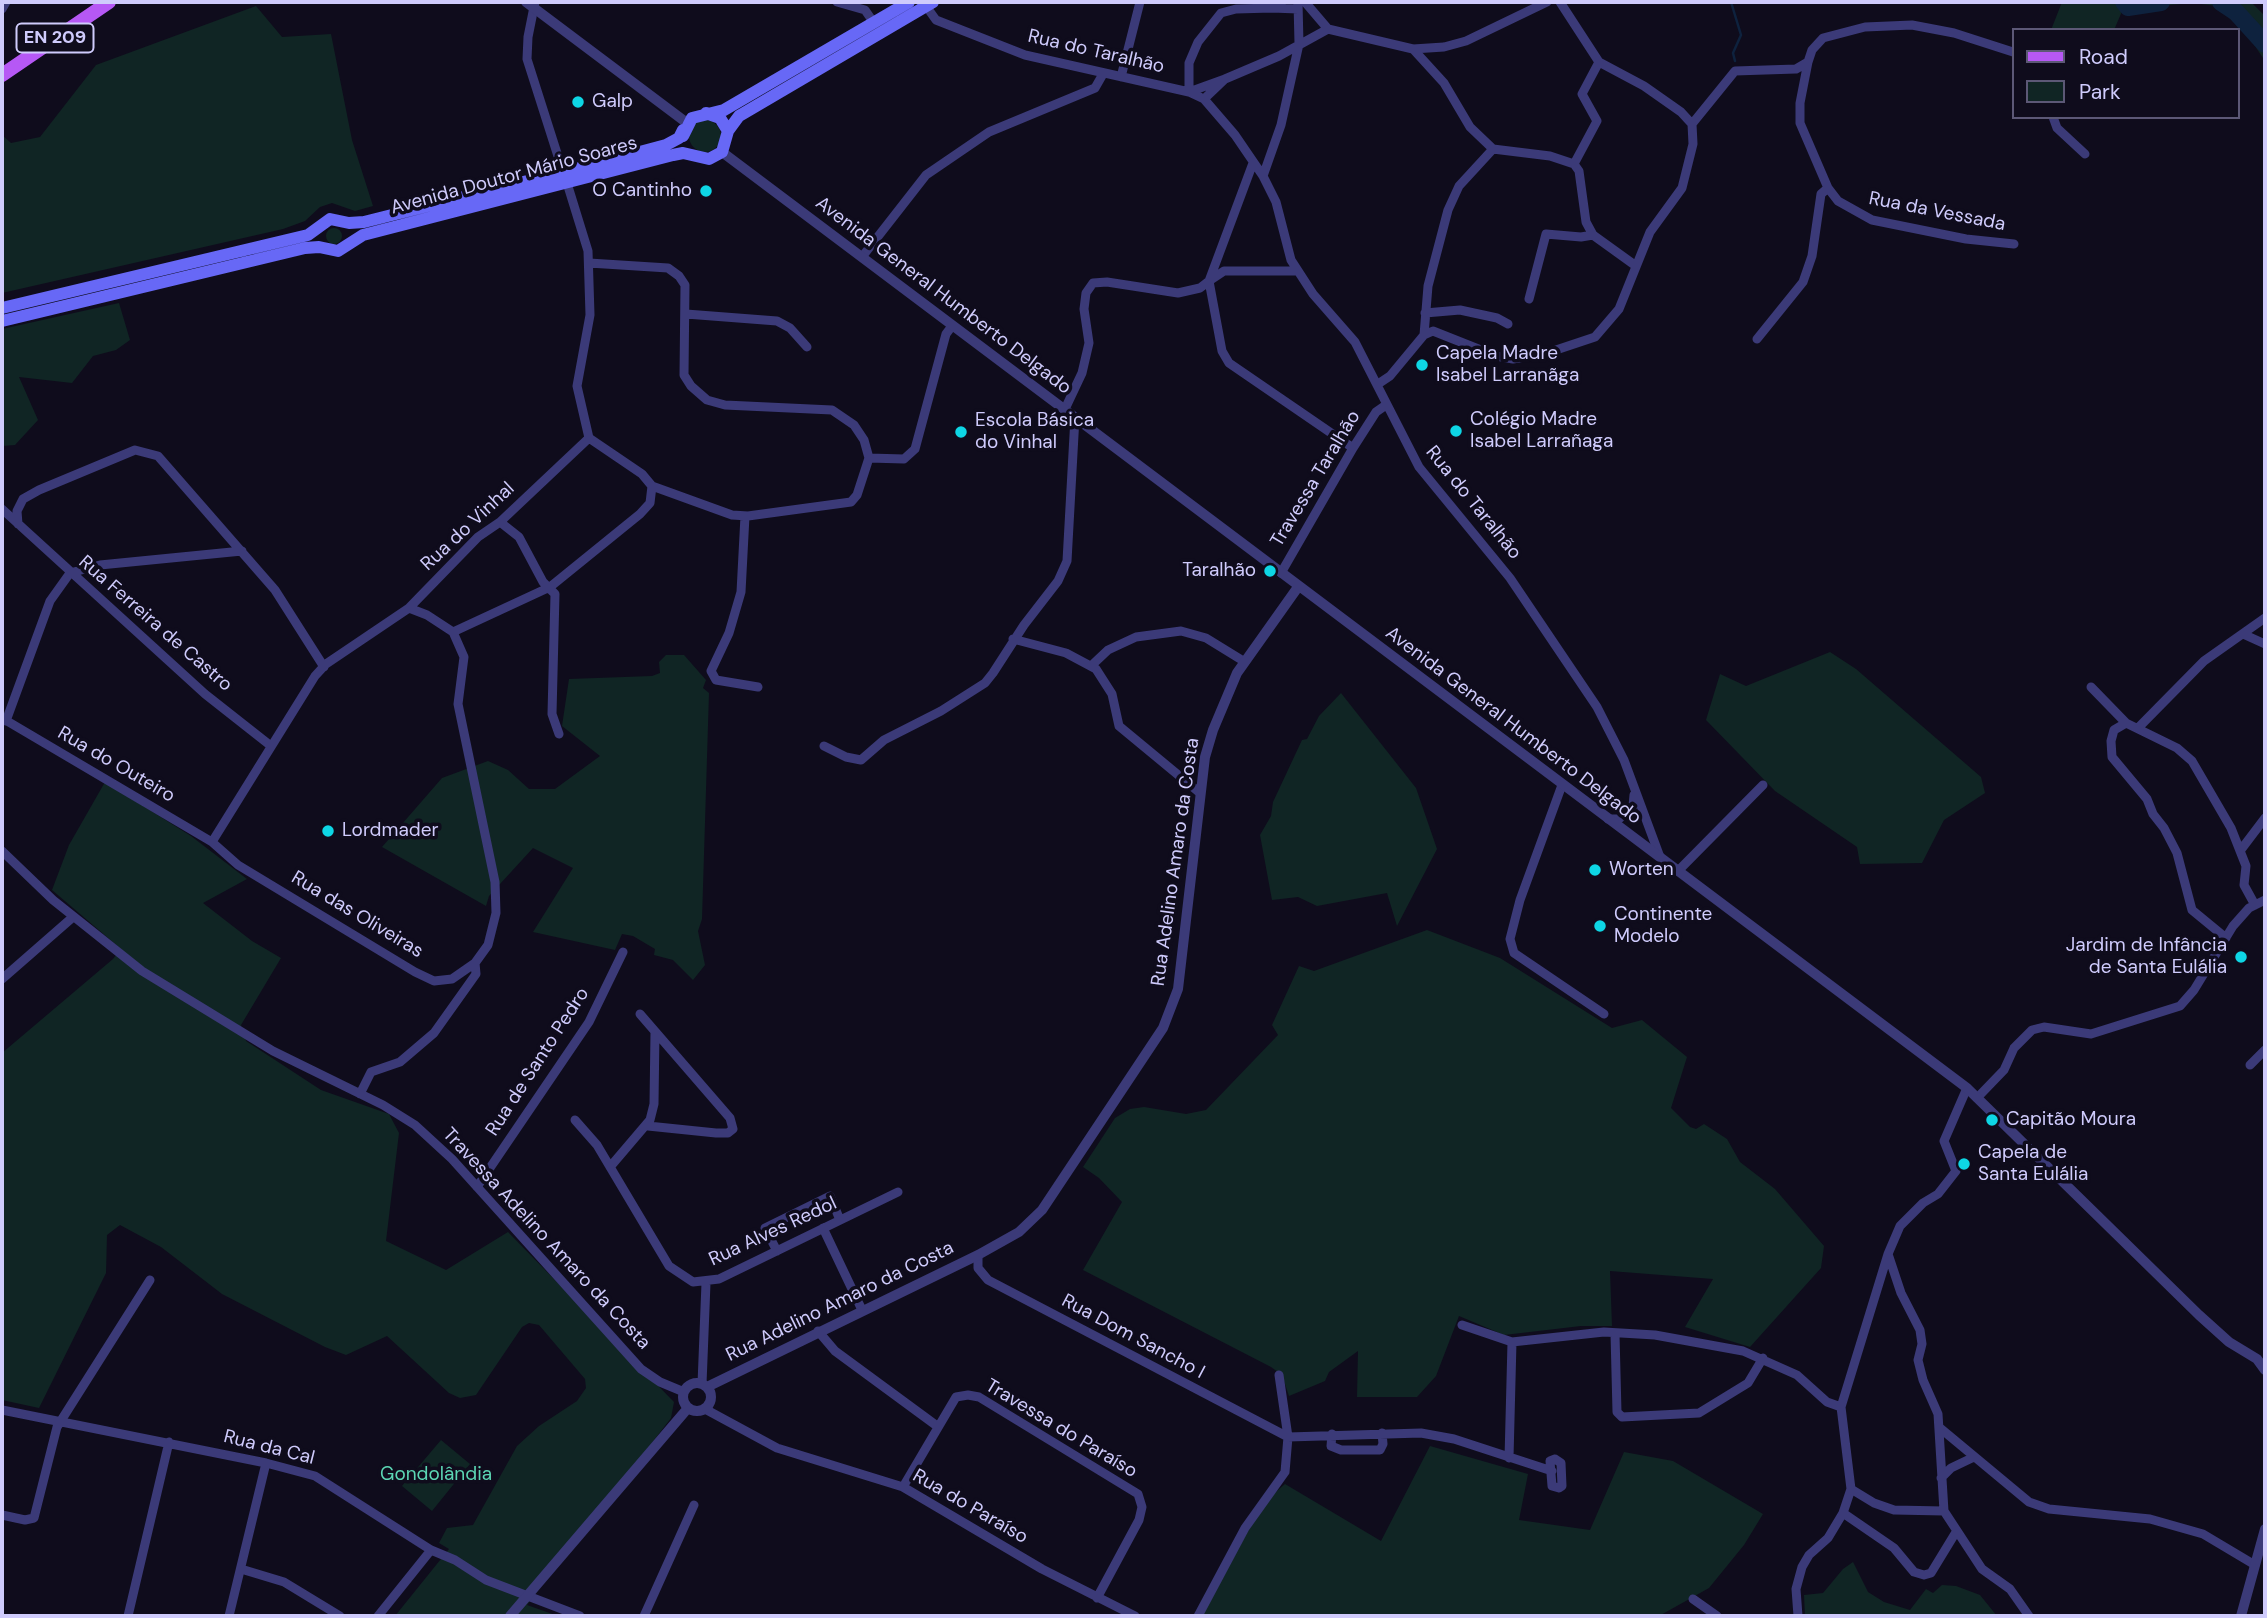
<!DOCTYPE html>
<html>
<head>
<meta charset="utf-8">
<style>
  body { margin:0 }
  #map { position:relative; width:2267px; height:1618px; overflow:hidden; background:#0f0c1c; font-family:"DM Sans",sans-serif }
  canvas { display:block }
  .frame { position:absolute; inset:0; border:4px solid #cfcbfc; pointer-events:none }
  .legend { position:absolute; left:2012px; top:28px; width:228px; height:91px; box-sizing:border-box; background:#0f0c1c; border:2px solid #5c5876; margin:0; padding:9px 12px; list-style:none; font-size:21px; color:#cfcbfc }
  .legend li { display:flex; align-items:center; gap:14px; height:35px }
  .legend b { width:35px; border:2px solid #5c5876 }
</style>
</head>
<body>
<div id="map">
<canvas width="2267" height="1618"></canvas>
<div class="frame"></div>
<ul class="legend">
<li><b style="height:9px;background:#b658f5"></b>Road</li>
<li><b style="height:19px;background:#102524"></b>Park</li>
</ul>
</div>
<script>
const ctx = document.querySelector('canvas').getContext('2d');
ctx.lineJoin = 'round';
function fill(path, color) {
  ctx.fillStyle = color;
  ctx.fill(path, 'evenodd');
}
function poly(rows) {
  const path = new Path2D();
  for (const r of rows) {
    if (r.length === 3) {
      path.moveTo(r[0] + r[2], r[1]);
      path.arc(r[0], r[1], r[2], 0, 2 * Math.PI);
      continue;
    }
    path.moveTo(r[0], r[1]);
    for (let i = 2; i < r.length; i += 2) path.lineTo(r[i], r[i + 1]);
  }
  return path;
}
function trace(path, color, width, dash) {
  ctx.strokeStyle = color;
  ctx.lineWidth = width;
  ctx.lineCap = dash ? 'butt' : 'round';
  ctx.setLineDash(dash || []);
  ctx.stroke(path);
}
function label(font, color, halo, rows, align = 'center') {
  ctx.font = font + ' "DM Sans",sans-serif';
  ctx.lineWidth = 7;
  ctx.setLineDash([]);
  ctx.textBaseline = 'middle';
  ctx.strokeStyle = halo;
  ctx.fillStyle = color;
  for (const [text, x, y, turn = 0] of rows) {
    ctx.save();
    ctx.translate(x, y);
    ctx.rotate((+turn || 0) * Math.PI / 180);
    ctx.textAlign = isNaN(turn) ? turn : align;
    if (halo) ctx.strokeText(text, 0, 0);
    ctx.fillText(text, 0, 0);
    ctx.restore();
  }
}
fill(poly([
  [2062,2,2251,2,2265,16,2265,61,2249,37,2217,6,2193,3,2123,9,2114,30,2051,30],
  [256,6,282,37,331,34,352,140,373,206,355,211,332,203,320,207,305,221,283,229,2,293,2,135,11,143,40,137,96,65],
  [705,136,16],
  [334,236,8],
  [119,303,130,340,116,350,93,356,72,383,19,377,38,420,15,445,2,446,2,329],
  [1830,652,1856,669,1981,777,1985,793,1944,820,1922,863,1860,864,1857,847,1775,791,1706,720,1720,674,1746,686],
  [666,655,684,655,706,680,703,688,709,693,702,919,698,931,705,965,693,980,673,960,654,955,655,949,633,936,622,934,615,950,533,932,573,868,533,848,489,896,486,906,382,847,442,778,488,761,508,770,529,789,555,789,600,756,562,726,569,679,652,676,660,673,659,662],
  [1341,693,1416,788,1437,849,1397,926,1387,893,1317,906,1298,897,1272,900,1260,835,1271,816,1273,802,1302,740,1307,739,1319,716],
  [105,782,191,836,247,879,203,903,252,941,281,958,241,1025,246,1041,321,1090,389,1114,399,1133,386,1241,446,1270,508,1232,674,1402,671,1418,527,1605,558,1616,395,1616,449,1549,439,1543,447,1528,473,1525,517,1446,539,1426,577,1401,586,1388,585,1379,539,1325,529,1323,522,1327,476,1395,460,1398,449,1393,387,1336,346,1355,325,1347,222,1294,161,1247,120,1225,107,1235,106,1273,39,1408,2,1400,2,1053,113,959,121,949,52,890,69,845],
  [1427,930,1500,958,1612,1028,1642,1020,1687,1057,1671,1108,1690,1127,1696,1129,1704,1124,1727,1139,1740,1162,1775,1189,1824,1246,1821,1268,1750,1347,1685,1327,1713,1279,1610,1271,1612,1326,1581,1326,1504,1335,1459,1316,1436,1376,1417,1397,1357,1397,1358,1351,1329,1372,1325,1381,1289,1396,1282,1375,1271,1367,1083,1270,1122,1202,1099,1178,1083,1167,1115,1118,1130,1109,1144,1107,1186,1114,1206,1110,1278,1035,1272,1025,1299,966,1314,971],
  [441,1440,470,1464,432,1511,402,1486],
  [1430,1446,1528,1474,1519,1520,1590,1530,1624,1452,1673,1461,1763,1514,1744,1545,1709,1588,1659,1616,1202,1616,1263,1503,1285,1484,1381,1541],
  [1853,1562,1868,1592,1884,1602,1910,1610,1926,1589,1933,1593,1942,1585,1956,1586,1980,1595,1997,1616,1805,1616,1804,1595,1823,1593,1843,1569]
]), '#102524');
trace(poly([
  [1731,2,1741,35,1733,53,1735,61]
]), '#0e223e', 2.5);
trace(poly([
  [2124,2,2128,7,2161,2],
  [2221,2,2236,12,2265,44]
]), '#0e223e', 18);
trace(poly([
  [535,2,528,37,527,59,563,172],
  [837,2,865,10,874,23],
  [1282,2,1272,8,1298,9],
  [1305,2,1328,29],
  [1560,2,1599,62,1644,86,1681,112,1692,124],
  [926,6,936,20,1025,55,1189,92,1204,99,1235,135,1263,176,1276,202,1291,260,1313,294,1355,342,1419,467,1510,578,1597,707,1624,760,1660,857],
  [2,9,6,2],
  [1328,29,1413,49,1444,47,1466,41,1547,2],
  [1413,49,1444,83,1470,127,1493,149,1550,156,1574,164,1579,171,1586,222,1593,235,1636,266],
  [1808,62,1800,103,1800,123,1828,188,1838,201,1872,220,1966,239,2014,244],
  [1121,77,1140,2],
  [1225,79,1279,56,1328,29],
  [1204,99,1225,79,1189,92,1189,63,1198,42,1221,13,1236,9,1272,8],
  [2053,117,2057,128,2085,154],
  [1574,164,1597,121,1582,94,1599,62],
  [1263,176,1281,125,1299,44,1298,2],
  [862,257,926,175,989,132,1095,88,1103,74],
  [589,263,668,268,679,276,685,285,684,375,691,386,707,400,725,405,832,410,854,425,864,440,869,458],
  [1298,271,1224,271,1209,281,1222,351,1229,363,1353,448],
  [1529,299,1546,234,1581,237,1593,235],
  [1425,313,1460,310,1497,318,1508,324],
  [686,314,777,321,790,328,807,347],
  [1424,335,1428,286,1448,210,1459,186,1493,149],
  [1757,339,1803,282,1812,256,1821,194,1828,188],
  [1378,384,1390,376,1424,335,1433,331,1496,356,1513,359,1547,353,1595,337,1619,309,1650,232,1682,188,1693,144,1692,124,1735,71,1796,69,1808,62,1812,50,1823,38,1865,27,1912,25,1954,33,2013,52],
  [1065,409,1082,373,1089,343,1084,309,1086,293,1093,283,1107,282,1178,293,1200,288,1209,281,1253,163],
  [589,438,642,474,652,486,732,515,748,516,851,502,857,495,869,458],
  [869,458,904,459,915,449,946,334,952,326],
  [2,509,205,694,271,746],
  [745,516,741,592,729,633,711,671,716,680,758,687],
  [500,522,519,537,543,582,555,594,552,714,559,734],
  [18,524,17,511,23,499,39,490,135,450,158,456,275,590,324,667],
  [1281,573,1353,448,1376,412,1386,405],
  [409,608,427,615,453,632,464,657,458,704,495,882,496,913,488,945,475,963],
  [453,632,550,587,640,514,650,503,652,486],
  [2243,634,2265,644],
  [1013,639,1066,653,1096,669,1112,694,1119,726,1200,793],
  [1091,666,1108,650,1136,637,1181,631,1206,638,1245,662],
  [2091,687,2126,723,2177,748,2192,761,2231,828,2246,866,2244,885,2255,905],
  [2,718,212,842,238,865,415,972,434,981,452,979,475,963,476,974,434,1033,400,1062,371,1072,360,1094],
  [6,721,50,601,70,573,100,565,242,551],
  [2126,723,2114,730,2111,741,2112,757,2147,799,2153,814,2164,828,2177,853,2192,910,2226,938],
  [2139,727,2204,661,2265,618],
  [824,746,846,757,861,760,884,740,941,711,985,683,993,673,1024,625,1058,581,1067,561,1075,417],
  [1562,785,1520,900,1510,939,1514,953,1604,1014],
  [1608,819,1619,819,1633,806,1634,795],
  [212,842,315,676,326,664,409,608,478,537,500,522,589,438,577,386,590,315,588,251,567,183],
  [2,851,53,900,142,971,273,1051,383,1105,415,1125,452,1159,641,1369,660,1382,684,1392],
  [2240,851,2265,818],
  [1678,871,1763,785],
  [2,979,73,917],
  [640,1014,730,1118,733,1129,728,1133,716,1133,648,1126],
  [2250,1065,2265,1050],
  [1977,1098,2004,1070,2014,1048,2032,1030,2044,1027,2091,1034,2180,1006,2194,990,2233,926,2249,908,2265,900],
  [575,1120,597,1145,669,1266,693,1282,719,1279,898,1192],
  [610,1167,650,1120,654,1104,655,1032],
  [477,1187,589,1022,623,952],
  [823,1228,862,1310],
  [777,1251,765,1228,830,1196,840,1220],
  [1888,1254,1901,1293,1920,1330,1922,1344,1918,1360,1923,1380,1938,1414,1944,1511,1982,1569,2010,1589,2029,1616],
  [978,1255,978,1268,988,1280,1288,1437,1421,1433,1454,1439,1552,1471],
  [1462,1325,1512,1342,1604,1332,1655,1335,1743,1351,1797,1375,1827,1402,1841,1407],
  [818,1331,835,1351,937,1426],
  [1615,1334,1617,1412,1622,1417,1699,1413,1748,1383,1763,1358],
  [702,1384,706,1283],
  [705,1409,777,1448,903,1487,1042,1569,1135,1616],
  [2,1410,266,1463,315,1476,431,1550,455,1560,486,1580,580,1616],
  [1940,1428,2029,1502,2049,1509,2150,1519,2203,1534,2255,1565],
  [1332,1434,1331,1446,1341,1450,1380,1450,1383,1444,1382,1433],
  [1509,1458,1512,1342],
  [1555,1459,1561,1463,1562,1486,1559,1488,1552,1486,1550,1461,1555,1459],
  [1941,1478,1951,1468,1974,1457],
  [903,1487,956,1397,968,1395,979,1397,1138,1494,1142,1507,1139,1520,1097,1598],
  [1851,1489,1874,1503,1894,1510,1944,1511],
  [1843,1513,1894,1548,1914,1572,1924,1575,1931,1573,1956,1532],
  [2,1515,25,1520,34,1518,57,1427,150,1280],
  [241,1569,284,1582,340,1616],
  [1693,1599,1717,1616],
  [128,1616,169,1442],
  [229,1616,266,1463],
  [378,1616,431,1550],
  [644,1616,694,1505],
  [1198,1616,1245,1528,1285,1472,1288,1437,1279,1375],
  [1798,1616,1796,1589,1802,1567,1809,1555,1828,1538,1843,1513,1851,1489,1841,1407,1888,1254,1900,1226,1923,1203,1938,1194,1956,1171,1944,1141,1967,1088]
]), '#3b3a78', 9);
trace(poly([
  [526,2,687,123],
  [722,152,1967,1088,2199,1315,2229,1342,2257,1359,2265,1370],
  [697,1397,14],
  [707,1387,978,1255,1019,1232,1042,1210,1163,1028,1178,989,1205,757,1213,730,1237,673,1298,587],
  [510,1616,688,1408],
  [2241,1616,2265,1529]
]), '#3b3a78', 10);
trace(poly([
  [728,131,739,116,933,2],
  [683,136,692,118,724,110,909,2],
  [2,308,308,235,330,219,349,223,364,222,591,165,666,145,679,138,683,130],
  [2,321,305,248,319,247,338,251,363,235,673,155,683,153,709,159,722,152,728,131,720,118,706,113]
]), '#6768f6', 12);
trace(poly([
  [2,75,109,2]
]), '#b658f5', 14);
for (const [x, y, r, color] of [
  [578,102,7,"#0ed6e5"],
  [706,191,7,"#0ed6e5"],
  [1422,365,7,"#0ed6e5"],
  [1456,431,7,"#0ed6e5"],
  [961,432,7,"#0ed6e5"],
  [1270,571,7,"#0ed6e5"],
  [328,831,7,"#0ed6e5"],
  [1595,870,7,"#0ed6e5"],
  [1600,926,7,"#0ed6e5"],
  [2241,957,7,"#0ed6e5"],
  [1992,1120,7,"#0ed6e5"],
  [1964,1164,7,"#0ed6e5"]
]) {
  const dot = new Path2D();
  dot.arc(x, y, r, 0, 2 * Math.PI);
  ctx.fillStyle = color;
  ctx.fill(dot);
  trace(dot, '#0f0c1c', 2.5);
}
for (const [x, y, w] of [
  [55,38,77]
]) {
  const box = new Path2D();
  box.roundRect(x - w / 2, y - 14.5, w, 29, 5);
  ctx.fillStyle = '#0f0c1c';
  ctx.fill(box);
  trace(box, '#cfcbfc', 2);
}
label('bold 18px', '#cfcbfc', null, [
  ["EN 209",55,38]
]);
label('19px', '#cfcbfc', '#0f0c1c', [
  ["Rua do Taralhão",1096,52,13],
  ["Avenida Doutor Mário Soares",514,176,-15],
  ["Rua da Vessada",1937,212,11],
  ["Avenida General Humberto Delgado",943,296,37],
  ["Travessa Taralhão",1316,479,-59],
  ["Rua do Taralhão",1473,503,51],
  ["Rua do Vinhal",468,527,-43],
  ["Rua Ferreira de Castro",155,624,41],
  ["Avenida General Humberto Delgado",1513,726,37],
  ["Rua do Outeiro",116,765,30],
  ["Rua Adelino Amaro da Costa",1176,862,-82],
  ["Rua das Oliveiras",357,915,31],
  ["Rua de Santo Pedro",538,1062,-57],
  ["Rua Alves Redol",773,1232,-25],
  ["Travessa Adelino Amaro da Costa",546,1239,47],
  ["Rua Adelino Amaro da Costa",840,1302,-26],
  ["Rua Dom Sancho I",1133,1337,28],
  ["Travessa do Paraíso",1061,1429,31],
  ["Rua da Cal",269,1448,14],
  ["Rua do Paraíso",970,1507,30]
]);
label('19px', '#cfcbfc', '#0f0c1c', [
  ["Galp",592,102],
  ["O Cantinho",692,191,"right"],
  ["Capela Madre",1436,354],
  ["Isabel Larranãga",1436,376],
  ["Colégio Madre",1470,420],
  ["Isabel Larrañaga",1470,442],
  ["Escola Básica",975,421],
  ["do Vinhal",975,443],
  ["Taralhão",1256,571,"right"],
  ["Lordmader",342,831],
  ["Worten",1609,870],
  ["Continente",1614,915],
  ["Modelo",1614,937],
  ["Jardim de Infância",2227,946,"right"],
  ["de Santa Eulália",2227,968,"right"],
  ["Capitão Moura",2006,1120],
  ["Capela de",1978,1153],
  ["Santa Eulália",1978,1175]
], 'left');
label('19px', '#5cd6b4', '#0f0c1c', [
  ["Gondolândia",436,1475]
]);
</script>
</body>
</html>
